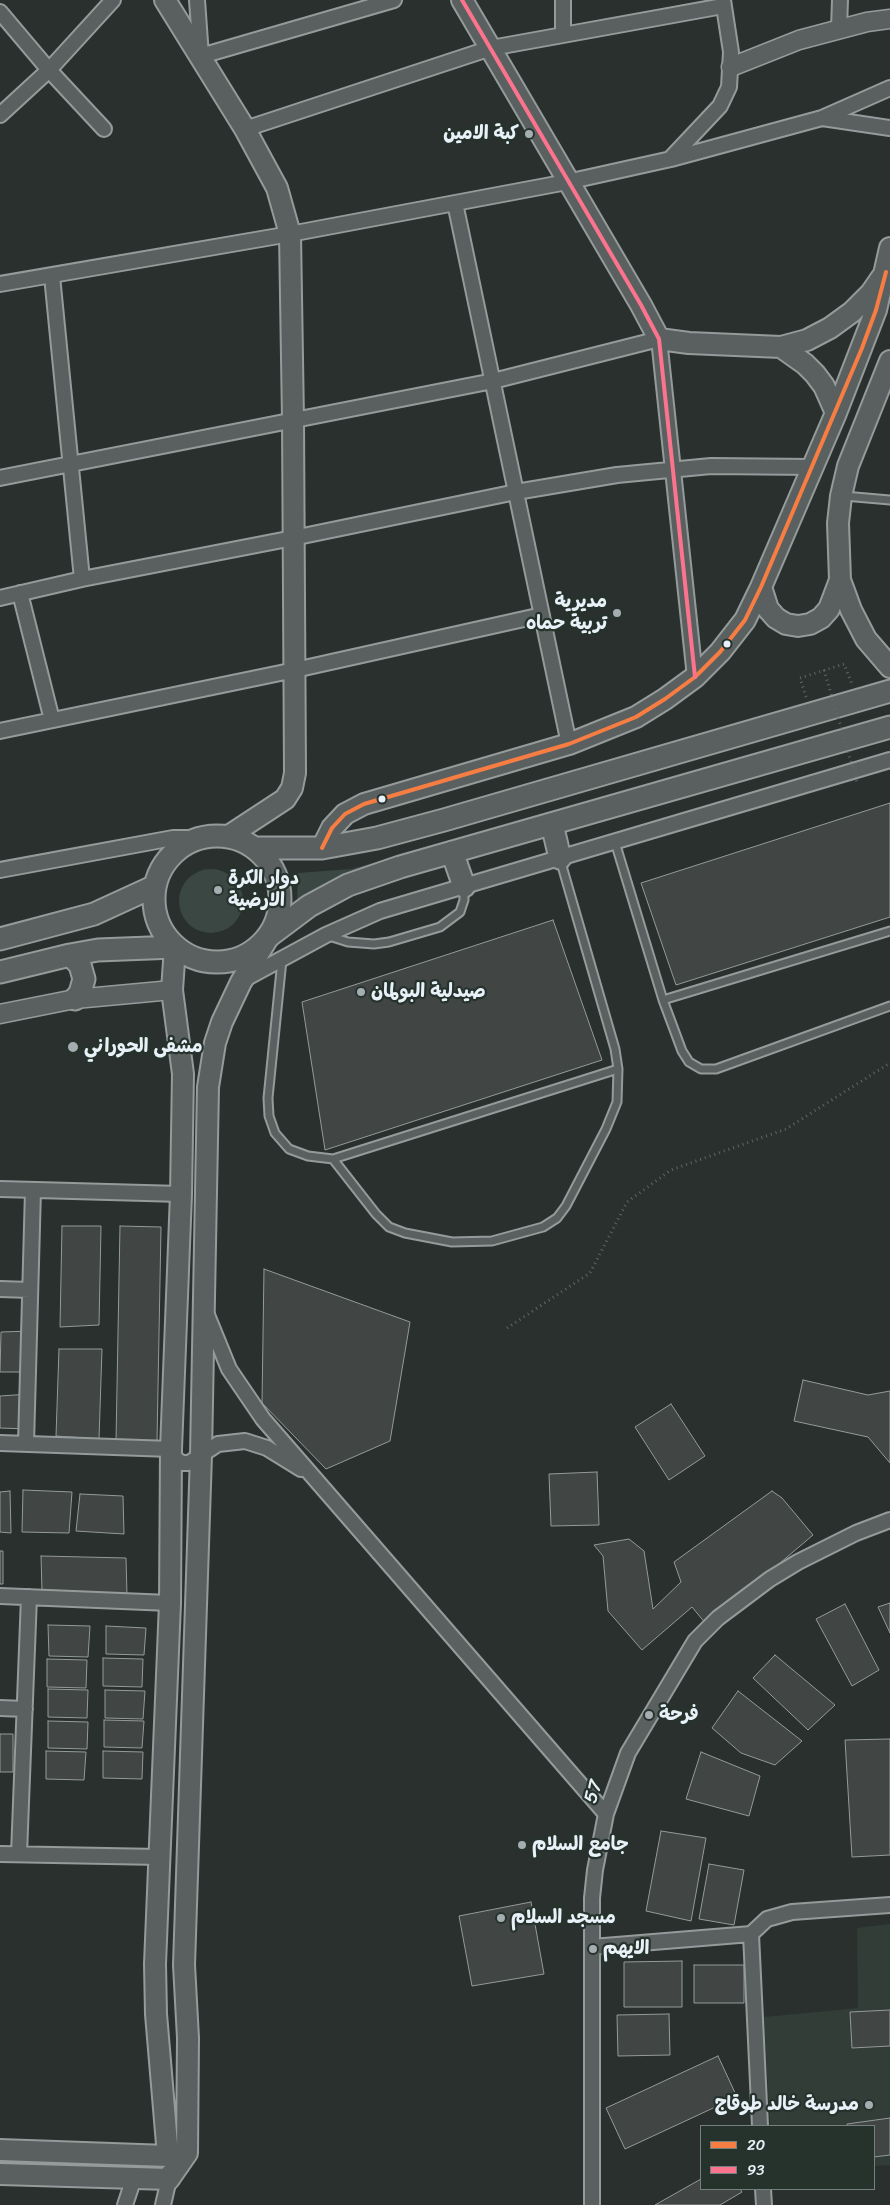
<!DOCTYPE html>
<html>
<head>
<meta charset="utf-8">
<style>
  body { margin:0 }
  #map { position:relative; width:890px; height:2205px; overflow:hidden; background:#29302d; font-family:Sriracha,sans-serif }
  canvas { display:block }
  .legend { position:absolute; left:700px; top:2125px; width:175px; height:65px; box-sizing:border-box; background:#26332d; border:1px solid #747f7e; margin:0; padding:6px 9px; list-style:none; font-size:15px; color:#e8f1f8 }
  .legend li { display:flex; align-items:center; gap:10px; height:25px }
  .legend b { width:25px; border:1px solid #747f7e }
</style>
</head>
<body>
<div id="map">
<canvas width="890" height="2205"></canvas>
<ul class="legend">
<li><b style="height:6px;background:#f77d43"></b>20</li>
<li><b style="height:6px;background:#fc738d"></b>93</li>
</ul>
</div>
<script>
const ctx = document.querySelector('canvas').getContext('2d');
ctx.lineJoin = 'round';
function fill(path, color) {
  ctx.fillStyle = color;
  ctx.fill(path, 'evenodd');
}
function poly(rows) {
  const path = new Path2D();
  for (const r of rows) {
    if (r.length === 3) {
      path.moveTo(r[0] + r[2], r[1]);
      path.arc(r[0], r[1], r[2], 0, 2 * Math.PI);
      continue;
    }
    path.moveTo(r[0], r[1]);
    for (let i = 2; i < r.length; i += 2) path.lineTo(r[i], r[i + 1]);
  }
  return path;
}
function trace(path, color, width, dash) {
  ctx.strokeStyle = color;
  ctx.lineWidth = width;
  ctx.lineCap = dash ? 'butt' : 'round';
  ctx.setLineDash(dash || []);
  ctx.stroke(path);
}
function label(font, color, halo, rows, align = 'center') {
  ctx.font = font + ' Sriracha,"Playpen Sans Arabic",sans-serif';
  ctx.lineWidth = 4.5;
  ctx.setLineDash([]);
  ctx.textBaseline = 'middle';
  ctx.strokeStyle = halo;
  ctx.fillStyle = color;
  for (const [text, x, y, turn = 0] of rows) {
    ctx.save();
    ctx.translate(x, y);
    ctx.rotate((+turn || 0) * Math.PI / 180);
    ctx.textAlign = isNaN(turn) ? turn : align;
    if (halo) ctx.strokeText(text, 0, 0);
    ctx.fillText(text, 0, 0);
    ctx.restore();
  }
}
fill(poly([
  [890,1924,890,2165,874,2166,874,2126,770,2126,764,2017,858,2008,857,1928]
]), '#323d38');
fill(poly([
  [759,755,350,881,297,901,298,873,351,869],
  [211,901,32]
]), '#3b4743');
const building = poly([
  [890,803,890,917,676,985,641,883,890,803],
  [553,920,602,1060,325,1150,302,1002,553,920],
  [62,1226,101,1226,99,1325,60,1327,62,1226],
  [120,1226,161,1227,157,1441,116,1441,120,1226],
  [264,1269,410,1322,390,1441,326,1469,262,1403,264,1269],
  [32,1331,33,1372,0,1372,1,1332,32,1331],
  [59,1349,102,1349,99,1439,56,1436,59,1349],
  [803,1380,868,1395,890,1391,890,1463,868,1437,794,1421,803,1380],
  [30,1394,28,1429,0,1428,0,1396,30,1394],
  [671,1404,705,1456,669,1480,635,1427,671,1404],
  [597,1472,599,1525,551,1526,549,1474,597,1472],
  [23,1490,72,1492,69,1533,22,1532,23,1490],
  [10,1491,11,1533,0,1532,0,1492,10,1491],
  [772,1491,782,1498,813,1535,707,1625,692,1607,642,1650,608,1611,603,1556,594,1545,629,1539,644,1551,653,1609,681,1582,674,1562,772,1491],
  [80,1494,123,1496,124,1534,76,1531,80,1494],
  [0,1551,3,1551,3,1584,0,1584,0,1551],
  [41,1556,126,1558,127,1595,42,1591,41,1556],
  [890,1603,890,1633,878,1607,890,1603],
  [845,1604,879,1670,852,1686,816,1619,845,1604],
  [48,1625,90,1626,88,1657,49,1656,48,1625],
  [106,1626,146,1628,144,1655,106,1654,106,1626],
  [775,1655,835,1705,808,1730,753,1678,775,1655],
  [103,1658,143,1659,142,1687,103,1686,103,1658],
  [47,1659,87,1660,86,1688,47,1687,47,1659],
  [48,1689,88,1690,87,1718,48,1717,48,1689],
  [105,1690,145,1691,143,1719,105,1718,105,1690],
  [738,1691,802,1741,775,1765,741,1753,712,1728,738,1691],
  [104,1720,144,1721,142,1748,104,1747,104,1720],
  [48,1721,88,1722,87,1749,48,1748,48,1721],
  [0,1734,13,1734,13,1772,0,1772,0,1734],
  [890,1739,890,1855,852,1857,845,1740,890,1739],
  [46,1751,86,1752,84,1780,46,1779,46,1751],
  [103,1751,143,1752,142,1779,103,1778,103,1751],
  [701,1752,760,1776,749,1816,686,1799,701,1752],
  [661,1831,706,1838,691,1921,646,1911,661,1831],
  [709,1864,744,1870,734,1925,699,1919,709,1864],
  [531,1902,544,1974,472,1986,459,1916,531,1902],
  [682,1961,682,2007,624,2007,624,1962,682,1961],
  [694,1965,744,1965,744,2003,694,2003,694,1965],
  [890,2010,890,2046,852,2048,850,2012,890,2010],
  [669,2014,670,2055,618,2056,617,2015,669,2014],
  [718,2056,737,2097,625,2149,606,2108,718,2056],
  [890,2118,890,2155,874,2157,874,2126,847,2126,847,2124,890,2118],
  [701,2179,701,2189,740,2189,742,2192,720,2205,655,2205,701,2179]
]);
fill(building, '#414644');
trace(building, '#959a9a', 1);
const service = poly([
  [844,496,890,500],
  [615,842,663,1000,682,1051,689,1062,701,1069,716,1069,890,1006],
  [329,936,348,942,374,944,389,942,440,927,460,912,464,900,464,888],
  [282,960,268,1098,269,1116,275,1133,289,1149,308,1156,333,1159,618,1069],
  [663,1000,890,931],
  [333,1159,376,1214,389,1227,405,1233,452,1242,492,1241,543,1227,557,1218,566,1206,606,1129,617,1102,618,1069,615,1049,560,859]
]);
const minor = poly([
  [197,0,201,56,394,0],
  [0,12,49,70,104,129],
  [839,29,840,0],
  [563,35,723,6],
  [0,115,49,70,113,0],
  [822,118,890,128],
  [245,129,491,48,563,35,563,0],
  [671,158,720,106,729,87,731,52,723,0],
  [455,203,569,744],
  [52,276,82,579],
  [0,284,290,234,567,182,671,159,822,118,890,88],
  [0,478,493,381,659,339,695,677],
  [20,593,52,720],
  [0,598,82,579,293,538,516,492,617,475,711,466,812,467],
  [0,731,295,670,542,615],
  [0,870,173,838,200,838],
  [241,981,326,935,380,911,890,760],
  [0,1189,181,1194],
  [0,1289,30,1290],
  [207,1315,229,1369,263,1419,606,1814],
  [0,1443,171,1449,176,1459,182,1463,189,1463,218,1444,245,1441,267,1448,301,1469],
  [26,1444,33,1190],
  [0,1596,170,1603],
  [0,1708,25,1709],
  [0,1854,160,1857],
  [19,1854,29,1597],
  [592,1947,751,1934],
  [760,2126,751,1934,767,1919,792,1912,890,1905],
  [763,2189,764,2205],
  [125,2205,134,2178],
  [163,2205,169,2179,169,2172],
  [592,2205,592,1898,595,1870,606,1814,628,1753,695,1641,718,1618,770,1579,798,1562,856,1533,890,1520]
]);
const tertiary = poly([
  [731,67,799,40,867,22,890,19],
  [0,1014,75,999,172,990]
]);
const secondary = poly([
  [165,0,245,129,277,188,290,234,293,420,295,773,292,788,285,799,227,837],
  [462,0,641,305,659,339,689,343,781,347,807,340,830,328,852,312,871,293,882,277],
  [781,347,805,364,815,374,824,386,836,413],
  [890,361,848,466,841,496,838,523,840,580,851,610,866,639,890,667],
  [761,587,768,609,776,618,786,624,798,626,810,624,821,618,829,609,840,580],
  [322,848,332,828,345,814,364,804,569,744,636,717,665,699,695,677,720,652,745,620,761,587,836,413,876,310,890,248],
  [0,2150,168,2156,156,2014,155,1964,170,1603,171,1449,181,1194,183,1074,172,990,175,947],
  [0,2174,169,2179,187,2153,188,2038,184,1965,201,1455,208,1087,215,1043,222,1022,241,982,269,936]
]);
const primary = poly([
  [552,824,560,858],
  [217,899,63],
  [254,848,322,848,377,838,444,820,890,691],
  [452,852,464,886],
  [269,936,309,906,348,885,400,867,890,727],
  [0,939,94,914,155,886],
  [70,955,80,965,84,979,80,993,75,999],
  [0,972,70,955,98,950,175,947]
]);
trace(service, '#959a9a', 11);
trace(minor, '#959a9a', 18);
trace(tertiary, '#959a9a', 21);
trace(secondary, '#959a9a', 24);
trace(primary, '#959a9a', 25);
trace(poly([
  [806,697,800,678,844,664,852,684],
  [507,1328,590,1273,627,1202,671,1170,786,1129,890,1063]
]), '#626665', 3, [1, 4]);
trace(service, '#5a6060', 7);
trace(minor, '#5a6060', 14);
trace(tertiary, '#5a6060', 18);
trace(secondary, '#5a6060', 20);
trace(primary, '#5a6060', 21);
trace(poly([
  [824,670,857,782]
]), '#626665', 3, [1, 4]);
trace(poly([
  [322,848,332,828,345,814,364,804,569,744,636,717,665,699,695,677,720,652,745,620,761,587,862,348,876,310,886,272]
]), '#f77d43', 4);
trace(poly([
  [462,0,641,305,659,339,695,677]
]), '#fc738d', 4);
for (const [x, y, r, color] of [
  [529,134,5,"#a5adb1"],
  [617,613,5,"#a5adb1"],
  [727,644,4.5,"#e8f1f8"],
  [382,799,4.5,"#e8f1f8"],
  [218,890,5,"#a5adb1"],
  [361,992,5,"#a5adb1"],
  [73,1047,6,"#a5adb1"],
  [649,1715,5,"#a5adb1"],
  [522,1845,5,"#a5adb1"],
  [501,1918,5,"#a5adb1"],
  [593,1949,5,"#a5adb1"],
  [869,2105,5,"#a5adb1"]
]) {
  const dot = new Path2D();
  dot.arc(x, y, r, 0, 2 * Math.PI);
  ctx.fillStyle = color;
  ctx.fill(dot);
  trace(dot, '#26332d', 2);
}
label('bold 19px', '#e8f1f8', '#26332d', [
  ["كبة الامين",519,134,"right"],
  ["مديرية",607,602,"right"],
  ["تربية حماه",607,624,"right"],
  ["دوار الكرة",228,879],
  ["الارضية",228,901],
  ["صيدلية البولمان",371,992],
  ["مشفى الحوراني",84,1047],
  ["فرحة",659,1715],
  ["جامع السلام",532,1845],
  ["مسجد السلام",511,1918],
  ["الايهم",603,1949],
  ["مدرسة خالد طوقاج",859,2105,"right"]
], 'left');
label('19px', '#e8f1f8', '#26332d', [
  ["57",594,1792,-72]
]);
</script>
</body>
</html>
